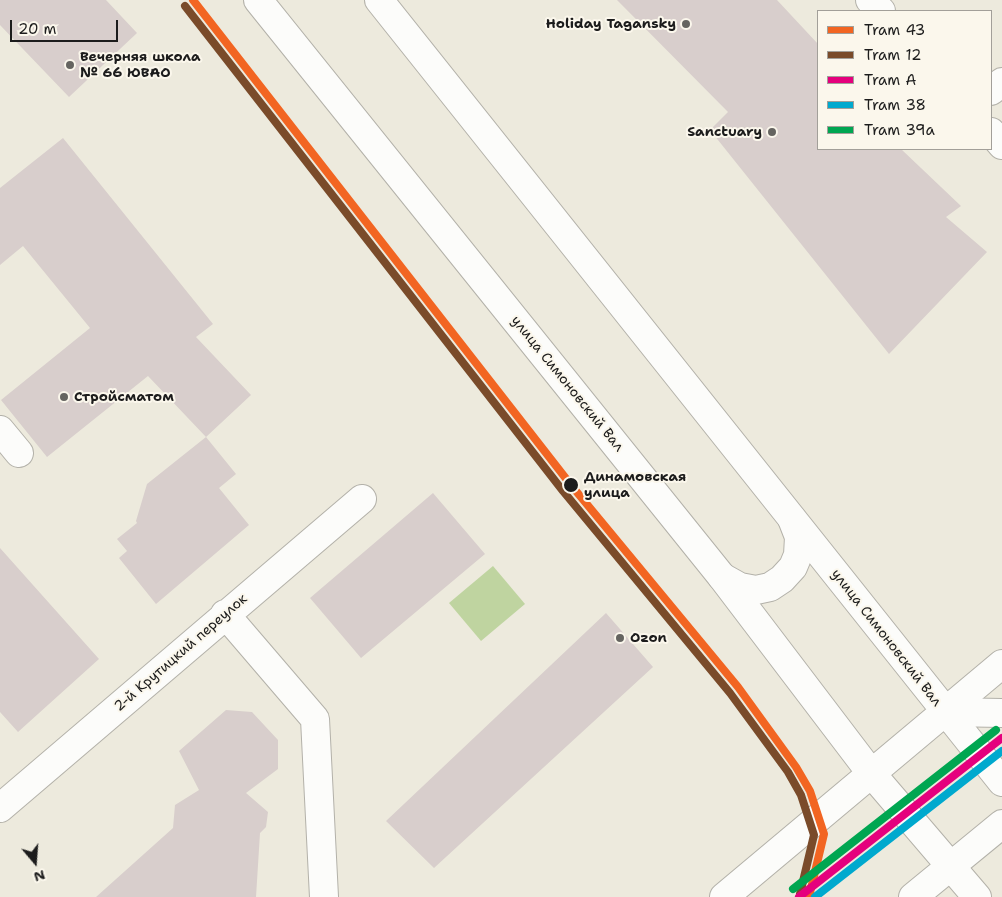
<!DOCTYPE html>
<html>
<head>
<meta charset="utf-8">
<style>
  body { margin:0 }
  #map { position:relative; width:1002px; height:897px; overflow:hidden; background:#edeadd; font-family:"Shantell Sans",sans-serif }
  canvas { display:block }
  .legend { position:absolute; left:817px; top:10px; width:175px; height:140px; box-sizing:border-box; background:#fbf7ec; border:1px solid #a29f99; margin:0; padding:6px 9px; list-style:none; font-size:15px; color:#1c1c1c }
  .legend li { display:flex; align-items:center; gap:10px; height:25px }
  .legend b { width:25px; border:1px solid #a29f99 }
  .north { position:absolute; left:10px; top:837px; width:50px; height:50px; -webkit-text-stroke:4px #fbf7ec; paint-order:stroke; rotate:162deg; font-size:14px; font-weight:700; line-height:20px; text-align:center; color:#1c1c1c }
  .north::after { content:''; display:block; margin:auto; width:18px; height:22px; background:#1c1c1c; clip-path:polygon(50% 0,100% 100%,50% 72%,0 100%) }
  .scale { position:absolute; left:10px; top:20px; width:108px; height:22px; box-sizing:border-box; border:2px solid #1c1c1c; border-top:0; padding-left:6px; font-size:15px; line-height:18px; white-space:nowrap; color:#1c1c1c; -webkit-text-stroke:4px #fbf7ec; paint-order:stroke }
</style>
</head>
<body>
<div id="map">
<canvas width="1002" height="897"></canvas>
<ul class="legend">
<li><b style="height:6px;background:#f26522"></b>Tram 43</li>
<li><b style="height:6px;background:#7a4b2a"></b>Tram 12</li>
<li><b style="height:6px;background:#e5007d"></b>Tram А</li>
<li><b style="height:6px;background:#00a9ce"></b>Tram 38</li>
<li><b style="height:6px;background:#00a651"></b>Tram 39а</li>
</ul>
<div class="north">N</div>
<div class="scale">20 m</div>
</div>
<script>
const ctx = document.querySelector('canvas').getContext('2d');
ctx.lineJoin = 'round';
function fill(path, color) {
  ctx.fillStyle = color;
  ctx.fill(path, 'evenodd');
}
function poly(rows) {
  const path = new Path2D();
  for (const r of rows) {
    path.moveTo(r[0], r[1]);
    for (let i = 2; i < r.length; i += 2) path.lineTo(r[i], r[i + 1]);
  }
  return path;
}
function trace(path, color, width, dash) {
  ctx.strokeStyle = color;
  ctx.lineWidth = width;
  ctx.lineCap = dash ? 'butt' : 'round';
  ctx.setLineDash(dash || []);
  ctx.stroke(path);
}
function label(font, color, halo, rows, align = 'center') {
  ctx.font = font + ' "Shantell Sans",sans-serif';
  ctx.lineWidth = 4;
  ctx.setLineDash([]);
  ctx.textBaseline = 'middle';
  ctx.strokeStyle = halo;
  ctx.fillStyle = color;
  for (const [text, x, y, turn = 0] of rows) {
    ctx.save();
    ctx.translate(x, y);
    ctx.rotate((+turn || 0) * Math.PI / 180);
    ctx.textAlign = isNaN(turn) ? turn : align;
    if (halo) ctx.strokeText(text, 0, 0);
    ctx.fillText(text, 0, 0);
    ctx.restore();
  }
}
fill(poly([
  [493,566,525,604,481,641,449,603]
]), '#bfd4a0');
fill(poly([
  [0,0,106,0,137,33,69,97,0,25],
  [617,0,777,0,818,44,818,149,901,149,961,206,946,217,987,252,889,354,710,130,728,112],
  [63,138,213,324,196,337,251,395,206,437,148,376,47,457,1,400,90,328,23,246,0,265,0,188],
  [206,437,236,474,219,488,249,525,156,604,119,558,127,551,117,539,137,523,136,521,147,484],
  [433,493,485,554,361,658,310,598],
  [0,548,99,659,18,732,0,712],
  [606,613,653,667,434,868,386,821],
  [226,710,252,712,278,740,278,769,246,793,268,812,266,827,260,833,256,897,96,897,173,828,175,805,199,790,179,751]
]), '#d8cecc');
const minor = poly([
  [870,0,881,11],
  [991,91,1002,82],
  [991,132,1002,145],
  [0,430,19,453],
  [722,577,740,587,756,590,770,587,782,579,793,567,798,555,799,537,792,519],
  [225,614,315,719,324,897],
  [946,712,1002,713],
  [0,808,362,499]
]);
const major = poly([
  [258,0,722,577,871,773,977,897],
  [379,0,1002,782],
  [724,897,1002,664],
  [913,897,1002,824]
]);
trace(minor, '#b3b1a9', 30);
trace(major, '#b3b1a9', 30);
trace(minor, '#fcfcfa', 28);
trace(major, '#fcfcfa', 28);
trace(poly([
  [193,0,571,485,738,687,796,767,810,791,824,834,809,897]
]), '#f26522', 8);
trace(poly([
  [185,6,563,491,730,693,788,772,801,795,814,835,800,894]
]), '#7a4b2a', 8);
trace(poly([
  [799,897,1002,738]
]), '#e5007d', 8);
trace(poly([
  [815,897,1002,751]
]), '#00a9ce', 8);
trace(poly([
  [793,889,996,730]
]), '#00a651', 8);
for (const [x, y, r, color] of [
  [686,24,5,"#656460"],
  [70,65,5,"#656460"],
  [772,132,5,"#656460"],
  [64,397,5,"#656460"],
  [571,485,8,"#1c1c1c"],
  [620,638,5,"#656460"]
]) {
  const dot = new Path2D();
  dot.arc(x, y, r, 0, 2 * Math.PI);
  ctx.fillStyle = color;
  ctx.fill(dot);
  trace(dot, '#fbf7ec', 2);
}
label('bold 14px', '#1c1c1c', '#fbf7ec', [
  ["Holiday Tagansky",676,24,"right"],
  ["Вечерняя школа",80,57],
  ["№ 66 ЮВАО",80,73],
  ["Sanctuary",762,132,"right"],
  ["Стройсматом",74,397],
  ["Ozon",630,638]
], 'left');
label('14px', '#1c1c1c', '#fbf7ec', [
  ["улица Симоновский Вал",567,384,51],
  ["улица Симоновский Вал",886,638,52],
  ["2-й Крутицкий переулок",181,653,-41]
]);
label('bold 14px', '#1c1c1c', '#fbf7ec', [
  ["Динамовская",584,477],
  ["улица",584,493]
], 'left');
</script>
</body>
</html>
